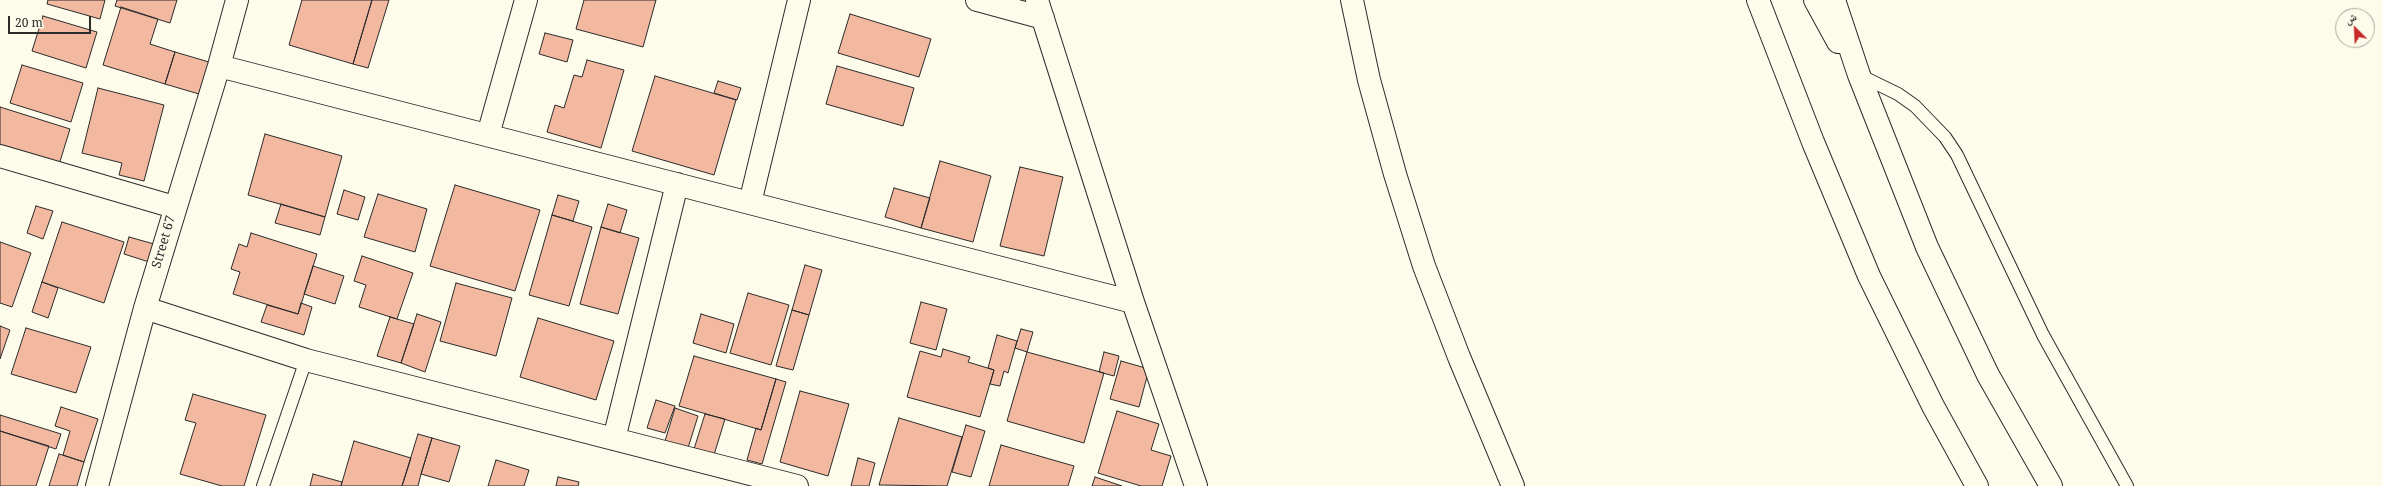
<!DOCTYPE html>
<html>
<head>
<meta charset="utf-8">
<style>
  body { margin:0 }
  #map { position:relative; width:2383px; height:486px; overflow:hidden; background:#fdfbea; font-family:"Noto Serif","Noto Naskh Arabic",serif }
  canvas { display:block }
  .north { position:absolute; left:2335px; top:8px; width:40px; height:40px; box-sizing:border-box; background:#fdfbea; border:1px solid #a9a89e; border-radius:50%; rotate:336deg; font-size:11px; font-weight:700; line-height:16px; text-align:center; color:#2b2b2b }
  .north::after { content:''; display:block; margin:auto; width:14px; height:18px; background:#c62828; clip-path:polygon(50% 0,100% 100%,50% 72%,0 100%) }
  .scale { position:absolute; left:8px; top:16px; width:83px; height:18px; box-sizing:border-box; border:2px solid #2b2b2b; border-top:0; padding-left:5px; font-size:12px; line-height:14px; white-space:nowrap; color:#2b2b2b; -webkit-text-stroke:3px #fdfbea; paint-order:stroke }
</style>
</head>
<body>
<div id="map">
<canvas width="2383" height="486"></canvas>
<div class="north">ش</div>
<div class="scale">20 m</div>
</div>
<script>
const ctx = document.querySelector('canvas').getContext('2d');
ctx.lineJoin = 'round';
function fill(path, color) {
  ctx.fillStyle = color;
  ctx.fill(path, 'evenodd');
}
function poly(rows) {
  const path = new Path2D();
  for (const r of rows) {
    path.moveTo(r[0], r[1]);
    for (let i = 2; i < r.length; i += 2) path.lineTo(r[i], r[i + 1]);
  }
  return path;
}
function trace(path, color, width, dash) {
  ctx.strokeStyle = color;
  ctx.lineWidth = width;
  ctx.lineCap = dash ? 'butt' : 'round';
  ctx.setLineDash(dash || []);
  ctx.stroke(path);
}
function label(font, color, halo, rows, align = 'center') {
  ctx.font = font + ' "Noto Serif",serif';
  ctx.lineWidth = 3;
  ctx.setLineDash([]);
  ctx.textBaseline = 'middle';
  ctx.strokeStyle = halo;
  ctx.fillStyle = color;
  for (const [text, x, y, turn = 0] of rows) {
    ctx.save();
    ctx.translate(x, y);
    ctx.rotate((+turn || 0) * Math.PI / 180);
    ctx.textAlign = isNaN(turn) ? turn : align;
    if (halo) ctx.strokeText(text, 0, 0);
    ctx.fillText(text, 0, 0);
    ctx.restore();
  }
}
const building = poly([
  [48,0,105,0,100,19,47,4,48,0],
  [117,0,177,0,170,23,115,6,117,0],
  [302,0,372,0,353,64,289,45,302,0],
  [372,0,389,0,368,68,353,64,372,0],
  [584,0,656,0,643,47,576,29,584,0],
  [121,7,158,19,150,44,175,52,165,84,103,65,121,7],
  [850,14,931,39,919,77,838,53,850,14],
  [43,16,97,32,86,68,32,51,43,16],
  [545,33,573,40,567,62,539,54,545,33],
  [175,52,209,62,199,94,165,84,175,52],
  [587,60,624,70,601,148,547,132,555,105,564,108,574,75,582,77,587,60],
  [22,65,83,83,71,122,10,103,22,65],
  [837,66,914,88,903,126,826,104,837,66],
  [655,76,736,100,714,175,632,151,655,76],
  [718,81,741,88,737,100,714,93,718,81],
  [98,88,164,105,144,181,119,175,122,163,82,153,98,88],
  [0,107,70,129,58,168,0,149,0,107],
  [265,134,342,156,325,217,248,195,265,134],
  [940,161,991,176,973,242,921,228,940,161],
  [1020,167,1063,177,1044,256,1000,246,1020,167],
  [455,185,540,210,515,291,430,266,455,185],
  [894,188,930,198,921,228,885,217,894,188],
  [344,190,365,197,358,220,337,214,344,190],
  [378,194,427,209,415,252,364,237,378,194],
  [558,195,579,201,573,221,552,215,558,195],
  [281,204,325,217,320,235,275,223,281,204],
  [608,204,627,210,620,233,601,227,608,204],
  [36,206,53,211,43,239,27,233,36,206],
  [552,215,592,227,569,306,529,295,552,215],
  [62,222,124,242,104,303,42,282,62,222],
  [601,227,639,238,618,314,580,304,601,227],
  [251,233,317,254,298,314,233,294,240,272,231,269,239,244,247,247,251,233],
  [129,237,154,244,149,262,124,254,129,237],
  [0,242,31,253,12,307,0,303,0,242],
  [362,256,413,273,397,319,359,307,366,285,354,281,362,256],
  [805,265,822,270,809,315,792,310,805,265],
  [313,266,344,276,335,304,304,294,313,266],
  [42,282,58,288,48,318,32,312,42,282],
  [456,283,512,298,496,356,440,341,456,283],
  [748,293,789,305,771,365,730,353,748,293],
  [921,302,947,309,936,350,910,343,921,302],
  [301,303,312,307,304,335,261,322,267,305,298,314,301,303],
  [792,310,809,315,793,370,776,366,792,310],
  [417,314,441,322,425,372,401,363,417,314],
  [701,314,734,324,726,353,693,343,701,314],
  [390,317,414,324,401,363,377,356,390,317],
  [538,318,614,341,596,400,520,377,538,318],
  [0,326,10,330,0,359,0,326],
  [26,328,91,347,76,393,11,374,26,328],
  [1021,329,1033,332,1027,352,1015,348,1021,329],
  [997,335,1017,341,1008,373,1004,371,1000,386,990,384,994,370,988,368,997,335],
  [943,349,970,357,968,362,994,370,980,417,907,397,920,351,941,357,943,349],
  [1027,352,1104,373,1084,443,1007,421,1027,352],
  [1104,352,1119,356,1114,376,1099,372,1104,352],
  [694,356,776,379,761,430,679,406,694,356],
  [1121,361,1149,369,1139,407,1110,399,1121,361],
  [776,379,786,382,762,464,747,460,756,428,761,430,776,379],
  [800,391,849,404,828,476,780,462,800,391],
  [193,394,266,415,244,486,222,486,180,474,196,423,185,420,193,394],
  [656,400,675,406,665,433,647,428,656,400],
  [61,407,98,419,84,462,63,455,70,431,55,426,61,407],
  [675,408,698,416,688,448,665,441,675,408],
  [1117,411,1159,424,1151,450,1171,456,1162,486,1141,486,1098,473,1117,411],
  [705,414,725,419,714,455,694,449,705,414],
  [0,415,61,434,56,449,0,431,0,415],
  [899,418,962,437,947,486,879,485,899,418],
  [966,425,985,431,971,477,952,472,966,425],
  [0,431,49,446,36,486,0,486,0,431],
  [418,434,432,438,421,474,418,486,402,486,418,434],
  [432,438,460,446,449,482,421,474,432,438],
  [354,441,411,458,402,486,341,486,354,441],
  [1001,445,1074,466,1068,486,989,486,1001,445],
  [59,454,84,462,77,486,49,486,59,454],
  [858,458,875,463,869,486,851,486,858,458],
  [496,460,529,470,524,486,488,486,496,460],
  [313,474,342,482,341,486,310,486,313,474],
  [558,477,579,482,578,486,556,486,558,477],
  [1095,477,1122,486,1092,486,1095,477]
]);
fill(building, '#f2b8a0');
trace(building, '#2b2b2b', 1);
const lane = poly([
  [1859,75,1898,94,1915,106,1945,137,1957,155,2043,335,2127,486],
  [263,486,306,360]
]);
const street = poly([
  [977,0,1043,18],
  [1037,0,1133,302,1196,486],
  [1352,0,1369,80,1395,174,1424,266,1459,357,1513,486],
  [219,66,1133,302],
  [488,135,526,0],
  [0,156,174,207],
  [750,203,799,0],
  [145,308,306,360,797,486],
  [614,439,677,184],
  [97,486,145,308,219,66,237,0]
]);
const secondary = poly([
  [1758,0,1813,142,1869,276,1933,406,1977,486],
  [1815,0,1838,42],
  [1834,0,1859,75,1927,247,1988,375,2051,486]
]);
trace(lane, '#2b2b2b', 14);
trace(street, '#2b2b2b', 24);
trace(secondary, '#2b2b2b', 24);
trace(lane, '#fdfbea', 12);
trace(street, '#fdfbea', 22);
trace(secondary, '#fdfbea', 22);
label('13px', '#2b2b2b', '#fdfbea', [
  ["Street 67",164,242,-74]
]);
</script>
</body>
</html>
